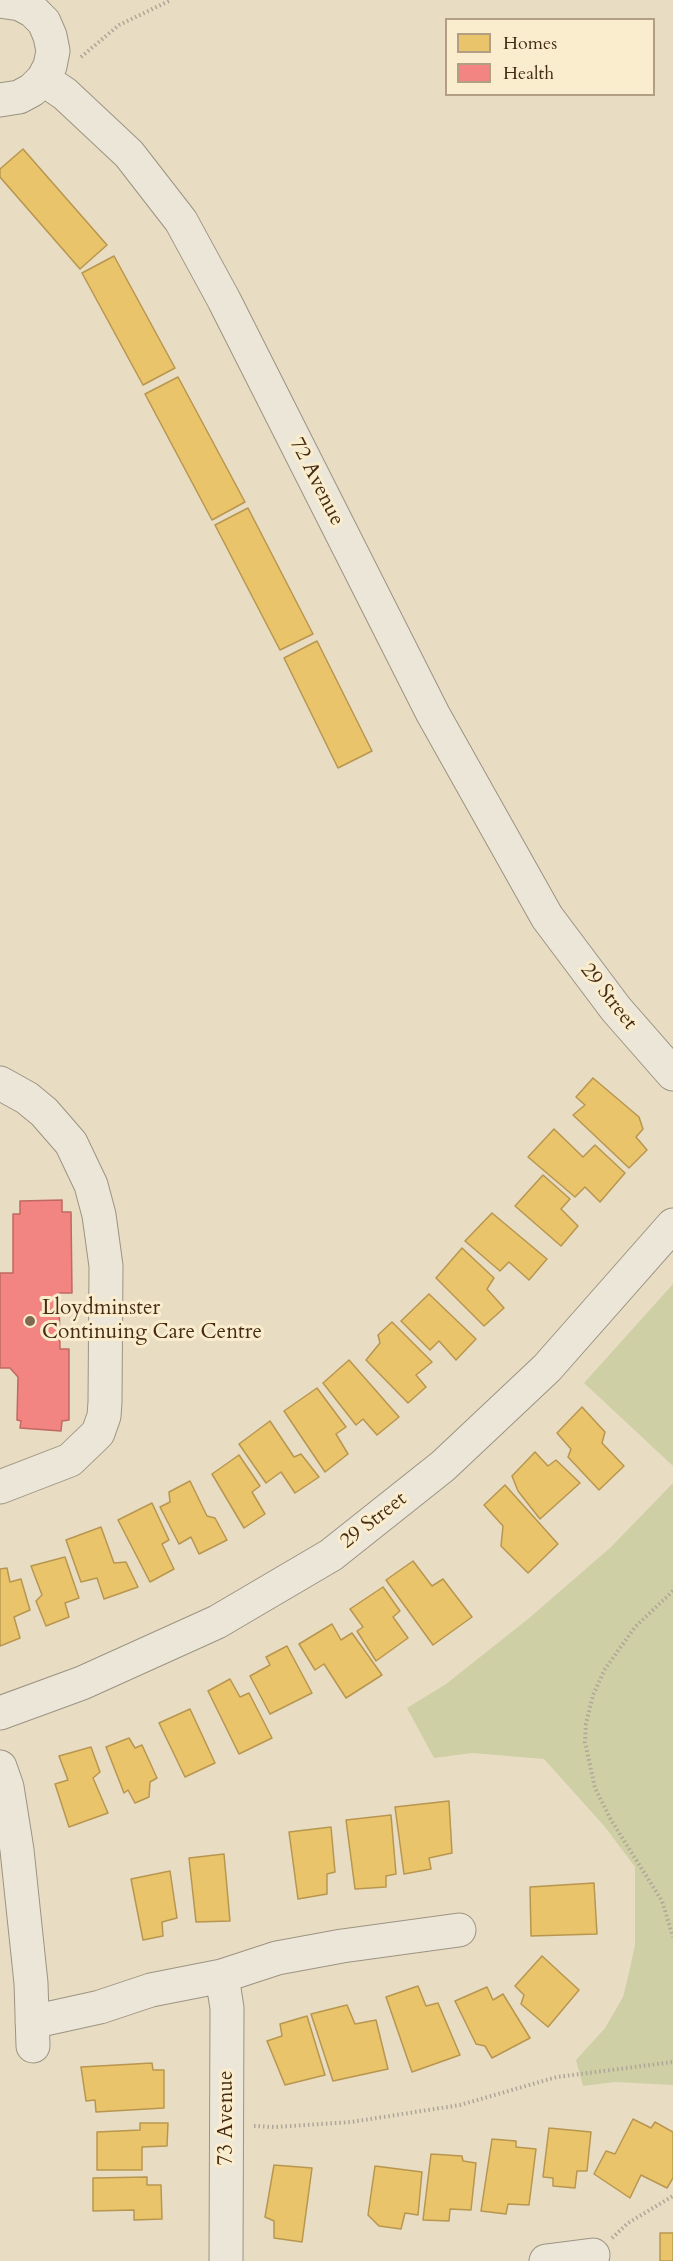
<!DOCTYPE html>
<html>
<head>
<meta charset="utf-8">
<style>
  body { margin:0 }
  #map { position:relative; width:673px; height:2261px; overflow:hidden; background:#e8ddc2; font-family:Cardo,serif }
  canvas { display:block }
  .legend { position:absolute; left:445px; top:18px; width:210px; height:78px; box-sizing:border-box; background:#faedce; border:2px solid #b29f83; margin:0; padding:8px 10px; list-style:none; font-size:18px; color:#462b13 }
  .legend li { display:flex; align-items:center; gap:12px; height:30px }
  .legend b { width:30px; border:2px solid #b29f83 }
</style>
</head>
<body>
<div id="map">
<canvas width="673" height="2261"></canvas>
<ul class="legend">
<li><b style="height:16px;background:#e9c46a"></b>Homes</li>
<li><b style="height:16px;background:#f28482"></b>Health</li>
</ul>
</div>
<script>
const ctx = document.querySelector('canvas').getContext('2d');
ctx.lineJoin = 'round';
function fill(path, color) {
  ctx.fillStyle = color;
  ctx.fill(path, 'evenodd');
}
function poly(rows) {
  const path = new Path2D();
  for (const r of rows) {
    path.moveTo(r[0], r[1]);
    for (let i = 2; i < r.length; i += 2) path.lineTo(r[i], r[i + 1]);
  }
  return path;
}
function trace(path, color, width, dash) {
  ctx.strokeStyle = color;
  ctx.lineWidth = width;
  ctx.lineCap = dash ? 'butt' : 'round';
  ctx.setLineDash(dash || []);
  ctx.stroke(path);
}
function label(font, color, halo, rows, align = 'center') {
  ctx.font = font + ' Cardo,serif';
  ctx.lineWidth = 6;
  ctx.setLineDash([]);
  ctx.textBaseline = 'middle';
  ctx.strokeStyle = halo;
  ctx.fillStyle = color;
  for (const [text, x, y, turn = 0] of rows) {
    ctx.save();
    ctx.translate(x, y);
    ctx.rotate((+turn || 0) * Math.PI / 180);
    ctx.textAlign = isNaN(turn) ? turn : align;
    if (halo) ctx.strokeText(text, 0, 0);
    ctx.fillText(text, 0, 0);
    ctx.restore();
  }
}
fill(poly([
  [673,1284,673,1466,584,1383],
  [673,1483,673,2085,615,2082,583,2086,576,2060,605,2028,623,1997,631,1964,635,1945,635,1867,605,1827,544,1759,472,1753,434,1758,407,1708,446,1684,528,1619,611,1547]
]), '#cfcfa6');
const homes = poly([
  [23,149,107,245,80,269,0,177,0,169,23,149],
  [114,256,175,368,143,385,82,273,114,256],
  [178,377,245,502,212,520,145,394,178,377],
  [248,508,313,634,280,650,215,525,248,508],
  [317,641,372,751,338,768,284,658,317,641],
  [593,1078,639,1117,643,1129,636,1137,647,1150,629,1168,573,1115,585,1105,576,1097,593,1078],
  [554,1129,583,1157,595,1145,625,1173,600,1202,585,1187,575,1197,528,1157,554,1129],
  [543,1175,570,1199,561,1209,578,1226,561,1246,515,1206,543,1175],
  [492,1213,547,1259,529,1280,509,1262,500,1271,465,1241,492,1213],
  [462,1248,494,1278,487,1289,504,1308,484,1326,436,1278,462,1248],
  [429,1294,476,1339,456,1360,439,1341,430,1350,401,1321,429,1294],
  [392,1322,432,1362,416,1375,426,1387,408,1403,366,1360,380,1343,378,1335,392,1322],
  [349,1360,399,1417,377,1435,363,1419,356,1425,323,1383,349,1360],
  [317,1388,346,1427,336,1434,348,1454,325,1472,284,1411,317,1388],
  [582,1407,605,1432,602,1443,624,1466,599,1490,568,1457,571,1449,557,1433,582,1407],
  [270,1421,294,1457,301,1454,319,1477,295,1493,281,1472,266,1483,239,1444,270,1421],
  [535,1452,548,1466,556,1460,580,1483,540,1519,518,1491,512,1476,535,1452],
  [239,1455,260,1486,252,1492,265,1514,244,1528,212,1474,239,1455],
  [190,1481,207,1516,215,1518,227,1540,199,1554,191,1537,179,1544,160,1507,170,1502,169,1492,190,1481],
  [505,1485,558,1544,528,1573,501,1546,503,1526,484,1505,505,1485],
  [152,1503,169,1540,162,1544,174,1569,150,1582,118,1520,152,1503],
  [101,1527,114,1563,126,1562,138,1587,104,1599,97,1578,81,1582,66,1540,101,1527],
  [65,1557,79,1598,65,1603,69,1617,46,1626,36,1601,42,1595,31,1566,65,1557],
  [413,1561,432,1586,443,1579,472,1617,433,1645,386,1580,413,1561],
  [7,1568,10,1582,21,1579,30,1610,14,1617,20,1638,0,1646,0,1569,7,1568],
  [383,1587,400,1611,393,1617,408,1638,376,1661,357,1631,363,1627,350,1609,383,1587],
  [332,1624,341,1640,352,1633,382,1675,346,1698,324,1664,315,1670,299,1644,332,1624],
  [287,1646,312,1693,270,1714,250,1676,270,1665,266,1657,287,1646],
  [230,1679,240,1697,249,1693,272,1738,239,1754,208,1691,230,1679],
  [190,1709,215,1763,185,1777,159,1723,190,1709],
  [129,1738,135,1748,142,1745,157,1778,150,1782,149,1797,135,1803,128,1790,124,1793,106,1747,129,1738],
  [91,1747,100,1772,93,1778,108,1813,69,1827,55,1784,68,1780,59,1756,91,1747],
  [449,1801,452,1853,429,1858,431,1869,404,1874,395,1807,449,1801],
  [391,1815,396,1874,386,1876,386,1887,355,1889,346,1820,391,1815],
  [331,1827,335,1872,327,1874,327,1894,298,1899,289,1832,331,1827],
  [224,1854,230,1921,196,1922,189,1858,224,1854],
  [170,1871,177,1918,162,1922,163,1936,143,1940,131,1879,170,1871],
  [594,1883,597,1934,531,1936,530,1887,594,1883],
  [542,1956,579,1990,548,2027,521,2004,524,1995,515,1986,542,1956],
  [418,1986,426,2006,438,2003,460,2055,412,2072,386,1997,418,1986],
  [487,1987,493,2000,503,1994,530,2038,492,2058,485,2046,476,2044,455,2001,487,1987],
  [347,2005,355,2024,376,2020,388,2069,333,2081,311,2014,347,2005],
  [307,2016,325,2075,285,2085,267,2041,282,2036,280,2024,307,2016],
  [152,2063,153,2070,164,2070,164,2108,96,2112,95,2100,86,2101,81,2067,152,2063],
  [633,2119,651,2128,655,2122,673,2132,673,2178,667,2188,641,2175,630,2198,594,2174,606,2151,615,2154,633,2119],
  [140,2123,168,2123,167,2146,142,2147,142,2170,97,2170,97,2132,140,2130,140,2123],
  [549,2128,591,2132,587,2171,577,2171,575,2188,553,2186,553,2178,543,2177,549,2128],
  [492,2139,516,2141,516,2147,536,2149,529,2205,508,2204,506,2214,481,2211,492,2139],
  [431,2154,462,2156,463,2161,476,2163,471,2210,450,2209,449,2221,423,2220,431,2154],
  [274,2165,312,2168,302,2242,274,2238,274,2221,265,2217,274,2165],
  [375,2166,422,2172,418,2215,405,2213,401,2229,379,2226,368,2215,375,2166],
  [147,2177,147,2185,161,2185,162,2219,134,2220,134,2210,93,2211,93,2178,147,2177],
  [660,2233,673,2233,673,2261,660,2261,660,2233]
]);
fill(homes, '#e9c46a');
trace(homes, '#b89650', 1.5);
const health = poly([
  [62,1200,62,1212,71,1212,72,1293,59,1293,60,1349,69,1349,69,1420,62,1421,61,1431,20,1428,21,1421,17,1420,18,1377,10,1368,0,1368,0,1273,13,1273,13,1214,20,1214,20,1201,62,1200]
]);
fill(health, '#f28482');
trace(health, '#be6961', 1.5);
const minor = poly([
  [0,1,20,4,33,11,44,22,50,36,53,51,50,66,43,79,32,90,19,97,0,100],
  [43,79,65,94,129,154,181,221,224,300,433,714,547,917,616,1009,673,1074],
  [0,1083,27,1098,44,1112,71,1143,91,1185,99,1215,106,1266,105,1402,104,1416,98,1433,70,1460,0,1487],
  [0,1713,82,1683,217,1622,331,1555,443,1466,547,1368,673,1225],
  [0,1767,7,1787,17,1850,31,1983,33,2046],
  [222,1976,227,2008,226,2261],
  [32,2022,100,2007,151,1990,222,1976,277,1958,342,1946,459,1930],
  [546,2261,593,2255]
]);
trace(minor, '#9d9382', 35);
trace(poly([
  [81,57,119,25,171,0],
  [673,1591,635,1627,605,1669,593,1695,586,1724,585,1742,595,1788,611,1820,662,1901,673,1937],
  [254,2126,275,2127,351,2122,460,2105,557,2077,673,2062],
  [612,2238,628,2223,673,2196]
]), '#ada699', 4, [1.5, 3]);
trace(minor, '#ebe6d8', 33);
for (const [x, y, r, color] of [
  [30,1321,6,"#7f6950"]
]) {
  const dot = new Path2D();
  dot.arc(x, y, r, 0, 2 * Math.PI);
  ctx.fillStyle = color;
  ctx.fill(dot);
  trace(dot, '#faedce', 2);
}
label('21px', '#462b13', '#faedce', [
  ["72 Avenue",316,482,63],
  ["29 Street",608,997,52],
  ["29 Street",374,1521,-38],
  ["73 Avenue",227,2118,-90]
]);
label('21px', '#462b13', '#faedce', [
  ["Lloydminster",42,1309],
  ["Continuing Care Centre",42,1333]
], 'left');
</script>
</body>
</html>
